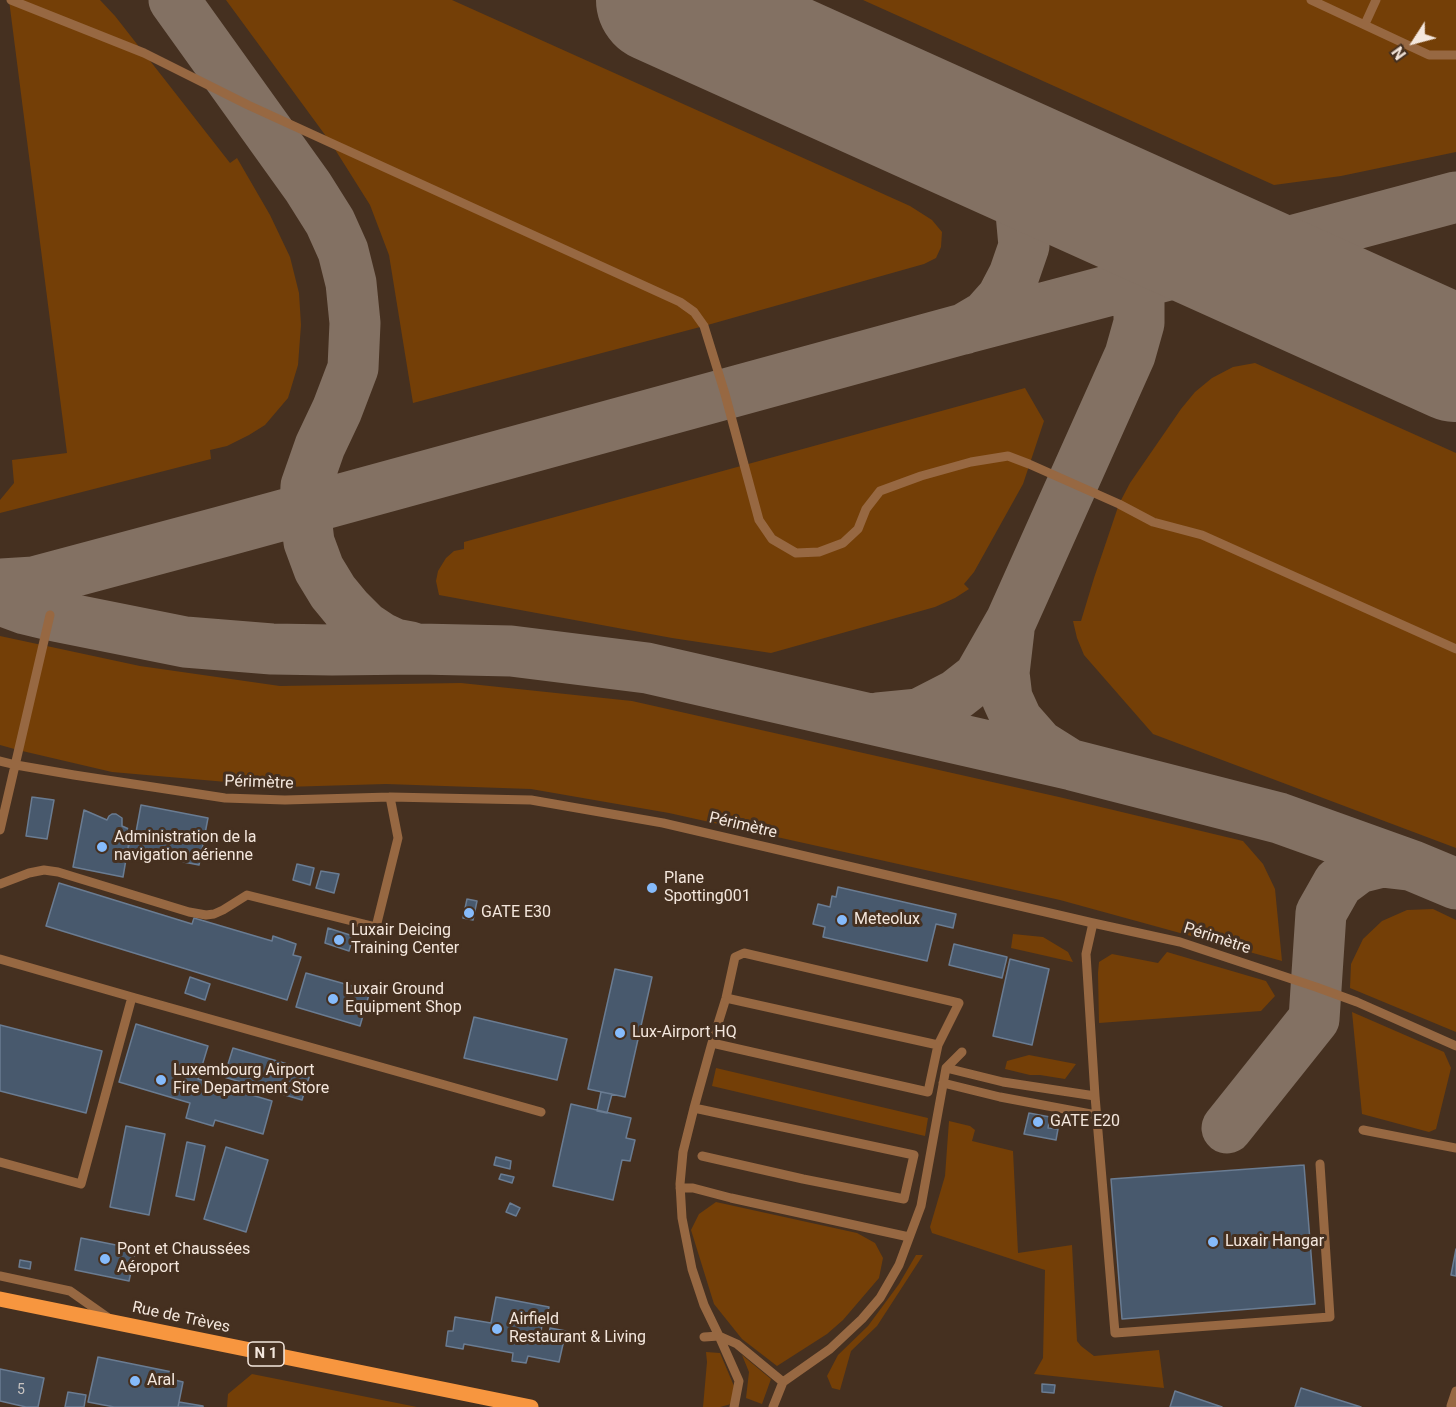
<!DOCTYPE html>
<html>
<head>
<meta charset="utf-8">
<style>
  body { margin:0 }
  #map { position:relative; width:1456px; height:1407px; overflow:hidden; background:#453020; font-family:Roboto,sans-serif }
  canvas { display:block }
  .north { position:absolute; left:1384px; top:12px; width:60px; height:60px; -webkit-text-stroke:4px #453020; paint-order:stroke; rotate:234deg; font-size:16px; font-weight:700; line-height:24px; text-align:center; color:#f4e7dd }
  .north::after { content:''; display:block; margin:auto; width:21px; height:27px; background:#f4e7dd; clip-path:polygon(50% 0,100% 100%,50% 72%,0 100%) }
</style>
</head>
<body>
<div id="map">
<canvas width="1456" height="1407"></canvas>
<div class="north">N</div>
</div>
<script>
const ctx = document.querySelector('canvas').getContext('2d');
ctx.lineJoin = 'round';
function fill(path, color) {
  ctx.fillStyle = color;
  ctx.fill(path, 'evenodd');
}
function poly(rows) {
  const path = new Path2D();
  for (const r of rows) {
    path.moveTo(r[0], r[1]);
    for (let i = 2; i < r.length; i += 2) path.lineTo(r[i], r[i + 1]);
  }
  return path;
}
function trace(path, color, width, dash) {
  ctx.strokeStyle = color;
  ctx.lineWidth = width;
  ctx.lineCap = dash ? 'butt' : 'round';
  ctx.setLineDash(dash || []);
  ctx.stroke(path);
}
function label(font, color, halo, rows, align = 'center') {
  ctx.font = font + ' Roboto,sans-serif';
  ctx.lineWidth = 6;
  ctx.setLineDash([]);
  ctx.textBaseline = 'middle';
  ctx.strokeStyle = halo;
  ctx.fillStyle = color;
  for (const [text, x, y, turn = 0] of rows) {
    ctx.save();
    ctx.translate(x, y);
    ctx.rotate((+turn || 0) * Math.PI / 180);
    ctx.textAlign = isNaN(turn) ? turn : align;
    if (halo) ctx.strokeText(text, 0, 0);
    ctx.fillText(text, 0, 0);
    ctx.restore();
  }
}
fill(poly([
  [9,0,100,0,115,16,230,163,237,158,270,215,290,257,299,293,301,325,298,365,288,398,265,425,249,435,227,446,210,450,211,459,0,513,0,500,14,483,12,460,67,453],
  [226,0,452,0,910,206,932,220,942,232,941,247,936,258,924,264,704,326,413,403,389,255,370,205,331,143],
  [863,0,1456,0,1456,152,1341,176,1274,185],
  [1255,363,1456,453,1456,848,1153,734,1084,655,1077,638,1073,621,1081,621,1094,578,1119,504,1130,483,1181,409,1195,392,1212,378,1233,367],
  [1025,388,1044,421,1023,484,974,572,964,584,969,589,955,598,935,607,771,653,672,638,439,595,436,581,438,571,446,558,454,551,464,549,464,542],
  [0,636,140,666,280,686,461,683,632,701,1059,797,1243,841,1263,864,1275,889,1282,961,1060,900,669,813,531,789,386,784,284,787,112,772,18,750,0,745],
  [1433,909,1456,920,1456,1032,1350,988,1351,964,1363,939,1382,921,1407,910],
  [1013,934,1043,937,1068,952,1073,962,1011,948],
  [1167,952,1266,981,1275,996,1261,1011,1099,1023,1098,973,1099,962,1112,954,1158,963],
  [1352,1012,1444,1052,1451,1068,1436,1129,1429,1132,1362,1114],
  [1029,1055,1076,1064,1065,1079,1040,1075,1030,1075,1005,1069,1007,1061],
  [716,1068,928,1118,925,1136,712,1086],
  [949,1121,970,1126,975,1130,972,1141,1013,1151,1018,1253,1072,1245,1077,1341,1081,1346,1094,1356,1159,1350,1164,1388,1034,1374,1043,1358,1045,1270,932,1233,930,1227,945,1176],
  [716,1202,857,1233,875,1243,883,1258,879,1278,843,1320,827,1334,777,1366,742,1339,714,1304,691,1230,699,1214],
  [916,1255,923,1255,877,1326,851,1351,840,1390,832,1388,827,1376,838,1355,868,1326,899,1284],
  [706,1352,720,1353,734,1386,731,1404,720,1407,703,1407,707,1362],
  [742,1355,771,1379,762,1404,746,1398,749,1372],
  [252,1374,417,1407,227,1407,228,1394]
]), '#743f07');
trace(poly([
  [174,0,308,187,330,222,343,251,351,283,355,323,353,368,337,410,320,446,306,486,305,509,309,542,319,569,333,592,347,609,365,627,380,637,395,644,411,647],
  [1213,262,1456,197],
  [1267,285,1299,291,1353,313],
  [964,329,986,316,1002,298,1014,275,1024,246,1021,213,1009,183,990,159,965,138],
  [0,584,34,582,221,532,963,329,1191,269,1216,267,1246,270,1264,276,1299,291],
  [0,600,25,609,50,615,185,642,272,649,332,650,419,649,511,651,647,668,1072,765,1279,818,1413,866,1456,884],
  [1009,630,1004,673,1007,698,1017,720,1039,745,1066,762],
  [878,718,919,714,956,695,979,677,1011,621,1130,355,1139,323,1139,303,1133,266,1126,249,1105,218,1088,202,1047,175],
  [1227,1128,1314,1019,1321,913,1338,883,1358,868,1382,862,1408,865]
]), '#837163', 51);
trace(poly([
  [659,0,1456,359]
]), '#837163', 126);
const building = poly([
  [32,797,54,800,47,839,26,836,32,797],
  [141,805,208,818,199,865,127,851,130,842,134,843,141,805],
  [84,810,107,820,109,816,112,814,116,814,122,818,122,826,131,830,123,877,73,867,84,810],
  [297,864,314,868,310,885,293,880,297,864],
  [321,871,339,874,334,893,316,888,321,871],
  [59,883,192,924,194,918,272,941,273,936,296,944,293,955,301,957,287,1000,46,926,59,883],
  [838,887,956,914,953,928,936,924,927,961,823,937,825,927,813,924,818,904,830,907,832,896,836,897,838,887],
  [467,899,477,901,473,920,463,918,467,899],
  [328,928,353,936,349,951,325,943,328,928],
  [954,944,1007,957,1002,978,949,965,954,944],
  [1010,959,1049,969,1032,1045,993,1036,1010,959],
  [615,969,652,977,625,1097,588,1089,615,969],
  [306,973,370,991,360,1026,296,1007,306,973],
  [190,977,210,984,205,1000,185,993,190,977],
  [474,1017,567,1039,557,1080,464,1058,474,1017],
  [136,1024,208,1046,198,1079,272,1101,263,1134,215,1120,213,1126,186,1118,190,1103,119,1082,136,1024],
  [0,1025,102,1051,86,1113,0,1091,0,1025],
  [233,1048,311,1071,302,1100,224,1077,233,1048],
  [601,1092,612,1094,607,1113,597,1111,601,1092],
  [571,1104,631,1118,626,1138,635,1140,630,1161,622,1160,613,1200,553,1186,571,1104],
  [1029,1113,1050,1117,1048,1128,1058,1129,1056,1140,1024,1134,1029,1113],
  [126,1126,165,1134,149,1215,110,1207,126,1126],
  [187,1142,205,1146,194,1200,176,1196,187,1142],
  [226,1147,268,1160,246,1232,204,1219,226,1147],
  [496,1157,511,1161,510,1169,494,1165,496,1157],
  [1304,1165,1315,1304,1122,1319,1111,1179,1304,1165],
  [501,1174,514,1177,512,1183,499,1179,501,1174],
  [510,1203,520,1208,516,1216,506,1212,510,1203],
  [81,1238,136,1249,129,1281,75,1270,81,1238],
  [1456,1249,1456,1276,1451,1275,1456,1249],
  [20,1260,31,1262,30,1269,19,1267,20,1260],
  [496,1297,549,1307,545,1325,542,1324,541,1333,549,1334,550,1328,566,1331,559,1362,528,1356,526,1363,512,1361,513,1353,464,1344,463,1349,446,1346,448,1331,453,1331,455,1317,491,1323,496,1297],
  [98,1357,172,1372,171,1379,183,1382,178,1407,114,1407,88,1402,98,1357],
  [0,1369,44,1378,38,1407,26,1407,0,1401,0,1369],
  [1042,1384,1055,1385,1054,1393,1042,1392,1042,1384],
  [1301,1388,1361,1407,1295,1407,1301,1388],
  [1175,1391,1222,1407,1170,1407,1175,1391],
  [68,1392,86,1395,84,1407,65,1407,68,1392],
  [179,1402,203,1406,203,1407,178,1407,179,1402]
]);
fill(building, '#48596d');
trace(building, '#6a7c92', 1.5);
trace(poly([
  [11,0,144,53,248,105,331,143,680,302,694,312,704,326,725,394,759,520,772,539,796,553,819,552,843,543,858,529,866,509,880,491,921,476,971,462,1008,456,1029,464,1119,504,1153,522,1202,535,1456,649],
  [1311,0,1429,55,1456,55],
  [1365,24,1376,0],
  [0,761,16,765,74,775,225,798,285,800,390,797,531,800,663,823,1093,923,1180,942,1316,987,1357,1002,1456,1046],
  [0,830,50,615],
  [0,884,29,873,44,870,58,872,189,912,206,915,214,914,223,910,247,895,376,927,398,838,390,797],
  [1093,923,1086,954,1095,1096,1115,1333,1330,1317,1320,1164],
  [0,959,132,997,541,1112],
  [726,998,938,1045],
  [712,1043,928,1092,938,1045,959,1003,744,953,735,957,726,998,712,1043,694,1108,683,1152,680,1184,682,1218,692,1269,704,1305,719,1336,739,1381,734,1407],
  [946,1068,1003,1082,1095,1096],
  [943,1083,1000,1097,1096,1115],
  [694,1108,914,1155,904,1199,803,1179,702,1156],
  [1363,1130,1456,1148],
  [0,1162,81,1184,132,997],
  [680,1188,693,1188,731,1198,909,1237],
  [0,1276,70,1291,107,1317],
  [704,1337,719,1336,737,1344,783,1382],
  [773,1407,783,1382,830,1349,862,1319,880,1298,899,1265,921,1206,946,1068,962,1052],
  [1454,1407,1451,1406,1456,1391]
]), '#976842', 9);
trace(poly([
  [0,1299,531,1407]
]), '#f7963f', 15);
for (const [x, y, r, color] of [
  [102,847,6,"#86bbfb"],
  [652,888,6,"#86bbfb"],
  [469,913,6,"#86bbfb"],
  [842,920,6,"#86bbfb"],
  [339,940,6,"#86bbfb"],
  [333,999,6,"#86bbfb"],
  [620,1033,6,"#86bbfb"],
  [161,1080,6,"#86bbfb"],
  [1038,1122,6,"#86bbfb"],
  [1213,1242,6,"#86bbfb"],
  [105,1259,6,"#86bbfb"],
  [497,1329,6,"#86bbfb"],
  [135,1381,6,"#86bbfb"]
]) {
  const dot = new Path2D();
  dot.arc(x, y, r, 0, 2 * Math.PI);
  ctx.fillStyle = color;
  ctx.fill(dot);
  trace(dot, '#453020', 2);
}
label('14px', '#c9c4c1', null, [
  ["5",21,1390]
]);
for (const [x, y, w] of [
  [266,1354,36]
]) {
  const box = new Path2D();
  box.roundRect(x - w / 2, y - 12, w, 24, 4.5);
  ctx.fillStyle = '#453020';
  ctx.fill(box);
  trace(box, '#f4e7dd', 1.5);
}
label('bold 15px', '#f4e7dd', null, [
  ["N 1",266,1354]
]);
label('16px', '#f4e7dd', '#453020', [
  ["Périmètre",259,783,2],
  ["Périmètre",743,826,13],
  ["Périmètre",1217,939,18],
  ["Rue de Trèves",181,1318,12]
]);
label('16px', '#f4e7dd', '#453020', [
  ["Administration de la",114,838],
  ["navigation aérienne",114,856],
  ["Plane",664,879],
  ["Spotting001",664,897],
  ["GATE E30",481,913],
  ["Meteolux",854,920],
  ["Luxair Deicing",351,931],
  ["Training Center",351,949],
  ["Luxair Ground",345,990],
  ["Equipment Shop",345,1008],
  ["Lux-Airport HQ",632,1033],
  ["Luxembourg Airport",173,1071],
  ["Fire Department Store",173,1089],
  ["GATE E20",1050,1122],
  ["Luxair Hangar",1225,1242],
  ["Pont et Chaussées",117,1250],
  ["Aéroport",117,1268],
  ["Airfield",509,1320],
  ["Restaurant & Living",509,1338],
  ["Aral",147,1381]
], 'left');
</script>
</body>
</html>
